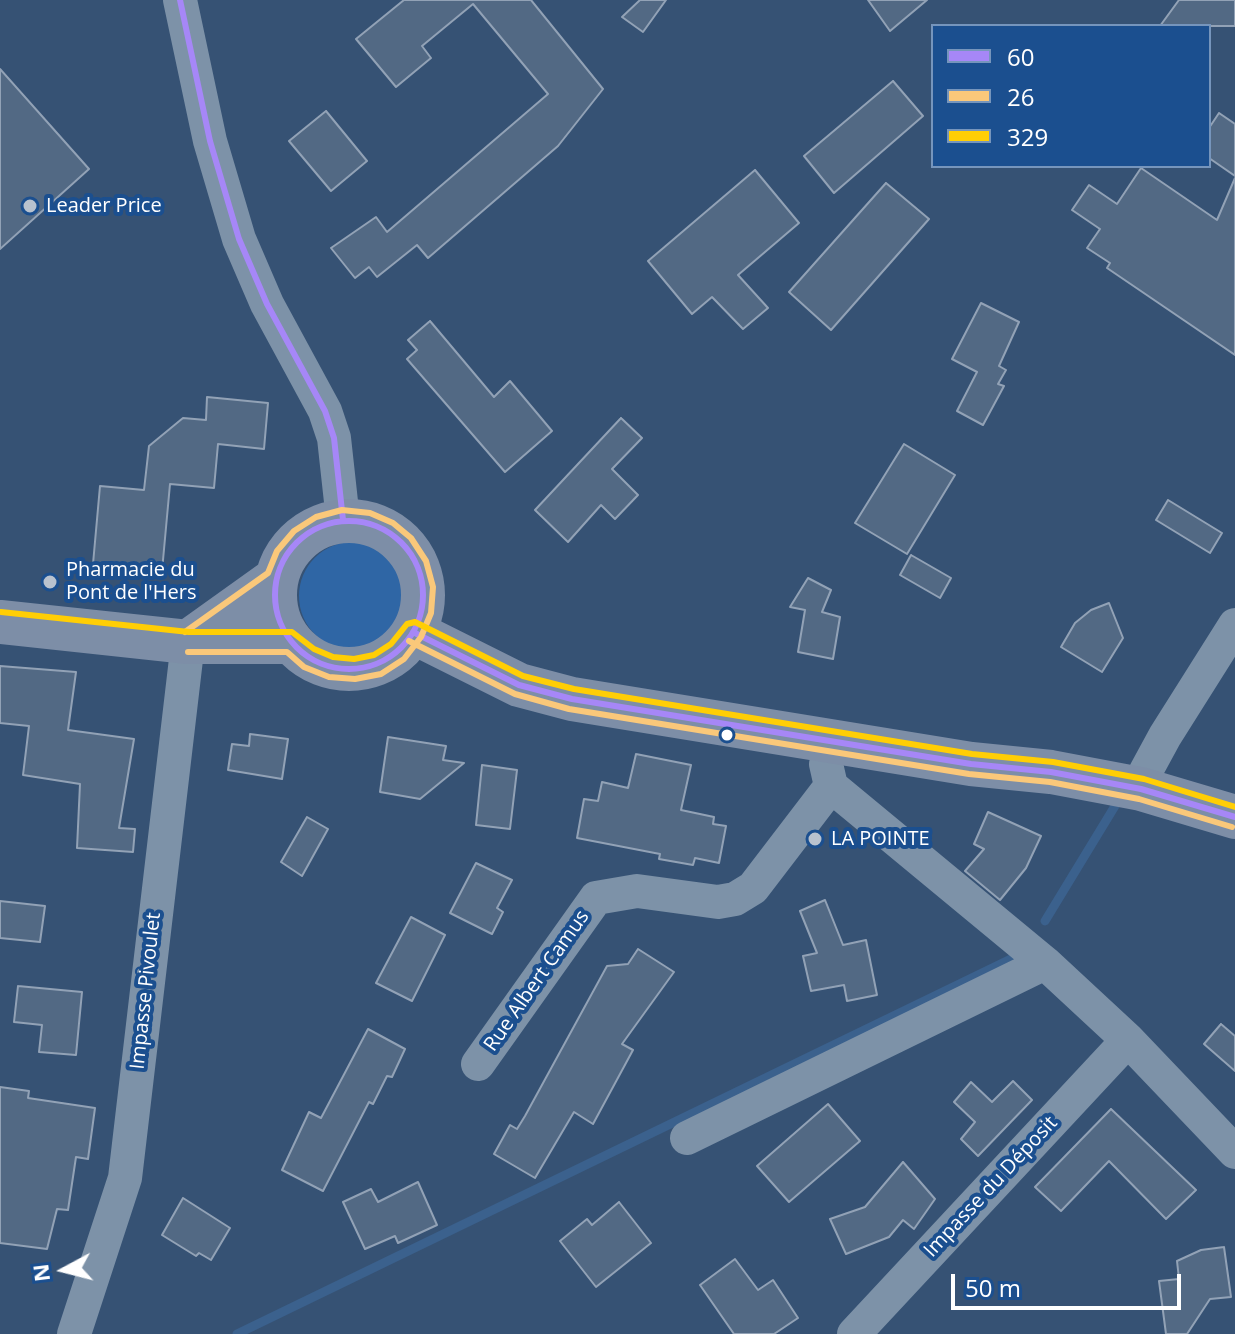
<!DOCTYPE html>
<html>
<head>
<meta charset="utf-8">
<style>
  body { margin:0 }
  #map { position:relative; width:1235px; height:1334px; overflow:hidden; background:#365274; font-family:"Open Sans",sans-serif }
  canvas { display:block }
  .legend { position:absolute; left:931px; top:24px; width:280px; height:144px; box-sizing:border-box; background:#1b4f8f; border:2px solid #7695bc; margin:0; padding:10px 14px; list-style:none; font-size:24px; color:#fff }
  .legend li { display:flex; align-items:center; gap:16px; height:40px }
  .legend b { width:40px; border:2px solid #7695bc }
  .north { position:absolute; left:24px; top:1230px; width:80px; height:80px; -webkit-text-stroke:6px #1b4f8f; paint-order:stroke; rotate:263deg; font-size:22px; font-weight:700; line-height:32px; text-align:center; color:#fff }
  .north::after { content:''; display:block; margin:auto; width:28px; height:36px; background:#fff; clip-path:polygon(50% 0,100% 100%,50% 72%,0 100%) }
  .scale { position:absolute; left:951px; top:1274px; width:230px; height:36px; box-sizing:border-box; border:4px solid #fff; border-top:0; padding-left:10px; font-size:24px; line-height:28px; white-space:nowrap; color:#fff; -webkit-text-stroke:6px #1b4f8f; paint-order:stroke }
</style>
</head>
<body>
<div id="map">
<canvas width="1235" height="1334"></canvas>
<ul class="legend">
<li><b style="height:10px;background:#a687f7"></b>60</li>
<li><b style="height:10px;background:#fac87a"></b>26</li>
<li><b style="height:10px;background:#ffce05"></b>329</li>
</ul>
<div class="north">N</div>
<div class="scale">50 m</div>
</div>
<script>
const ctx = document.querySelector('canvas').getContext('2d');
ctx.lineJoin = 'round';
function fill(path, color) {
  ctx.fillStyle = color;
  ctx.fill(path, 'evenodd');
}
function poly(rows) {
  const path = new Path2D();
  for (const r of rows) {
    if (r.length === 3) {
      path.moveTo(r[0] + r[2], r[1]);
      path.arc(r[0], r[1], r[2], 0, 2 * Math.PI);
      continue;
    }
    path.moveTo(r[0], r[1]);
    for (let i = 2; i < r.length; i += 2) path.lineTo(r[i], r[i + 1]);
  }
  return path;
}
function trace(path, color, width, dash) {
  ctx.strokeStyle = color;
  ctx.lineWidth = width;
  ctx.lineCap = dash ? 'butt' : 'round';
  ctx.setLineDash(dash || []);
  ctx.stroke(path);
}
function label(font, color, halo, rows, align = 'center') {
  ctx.font = font + ' "Open Sans",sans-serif';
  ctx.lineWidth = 8;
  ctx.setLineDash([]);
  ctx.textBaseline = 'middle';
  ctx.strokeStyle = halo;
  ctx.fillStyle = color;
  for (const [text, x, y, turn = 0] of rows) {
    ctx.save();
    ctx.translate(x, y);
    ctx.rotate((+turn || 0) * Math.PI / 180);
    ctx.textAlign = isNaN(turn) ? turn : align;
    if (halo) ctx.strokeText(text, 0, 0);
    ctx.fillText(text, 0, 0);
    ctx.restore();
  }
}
fill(poly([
  [353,596,54]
]), '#2f66a5');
trace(poly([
  [1045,921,1118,801],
  [237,1334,1015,957]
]), '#3b618d', 9);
const building = poly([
  [404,0,531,0,603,89,558,146,428,258,417,245,377,277,369,267,355,278,331,248,376,217,387,232,548,94,473,4,422,46,431,58,396,87,356,39,404,0],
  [640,0,666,0,643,32,622,17,640,0],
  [868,0,927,0,890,31,868,0],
  [1179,0,1235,0,1235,26,1160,26,1179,0],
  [0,69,89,169,0,249,0,69],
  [893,81,923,116,834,193,804,156,893,81],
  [326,111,367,161,331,191,289,141,326,111],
  [1219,113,1235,124,1235,176,1209,158,1209,128,1219,113],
  [1141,168,1217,220,1235,178,1235,355,1107,268,1110,263,1087,248,1100,229,1072,210,1089,185,1117,204,1141,168],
  [755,170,799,223,738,275,768,308,743,329,712,297,692,314,648,261,755,170],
  [886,183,929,219,831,330,789,292,886,183],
  [981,303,1019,322,999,366,1006,370,998,384,1004,386,983,425,957,411,977,372,952,359,981,303],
  [430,321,494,397,510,381,552,431,505,472,407,359,417,350,408,340,430,321],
  [207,397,268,403,264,449,218,444,214,488,170,484,162,571,93,564,100,486,144,490,149,446,183,418,206,420,207,397],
  [621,418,642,438,612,469,638,495,615,519,601,505,568,542,535,510,621,418],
  [904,444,955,475,907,554,855,523,904,444],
  [1168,500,1222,533,1210,553,1156,520,1168,500],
  [911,555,951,578,940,598,900,575,911,555],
  [808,578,831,590,822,612,840,617,833,659,798,652,805,610,790,607,808,578],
  [1109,603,1123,638,1102,672,1061,647,1075,623,1091,610,1109,603],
  [0,666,76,672,68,730,134,739,119,828,135,829,133,852,77,848,80,784,23,775,29,726,0,723,0,666],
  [250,734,288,739,282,779,228,770,232,744,249,746,250,734],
  [388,737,446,746,443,760,464,763,420,799,380,792,388,737],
  [636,754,691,765,681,810,714,817,713,824,726,826,719,863,695,858,693,865,659,859,660,854,577,838,584,799,598,801,602,782,628,788,636,754],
  [482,765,517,770,510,829,476,825,482,765],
  [988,812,1041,836,1026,868,1000,900,965,871,984,849,974,844,988,812],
  [307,817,328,829,302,876,281,862,307,817],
  [476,863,512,880,497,908,503,912,492,934,450,913,476,863],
  [825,900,843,945,866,940,877,995,847,1001,844,985,811,991,803,956,817,953,800,911,825,900],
  [0,901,45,906,40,942,0,938,0,901],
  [411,917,445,935,412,1001,376,983,411,917],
  [638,949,674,972,622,1044,633,1050,593,1124,574,1112,535,1178,494,1154,510,1125,517,1129,525,1116,607,966,628,964,638,949],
  [18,986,82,992,76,1055,39,1052,42,1025,14,1022,18,986],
  [1221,1024,1235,1036,1235,1071,1204,1044,1221,1024],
  [368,1029,405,1049,392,1077,387,1076,373,1104,369,1102,323,1191,282,1170,309,1112,321,1118,368,1029],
  [1013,1081,1032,1100,978,1156,961,1139,975,1122,954,1102,971,1082,992,1102,1013,1081],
  [0,1087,29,1091,28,1098,95,1108,88,1159,76,1157,68,1210,57,1209,47,1249,0,1243,0,1087],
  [828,1104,860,1141,789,1202,757,1166,828,1104],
  [1111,1109,1196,1190,1166,1219,1109,1161,1061,1211,1035,1187,1111,1109],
  [903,1162,935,1199,914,1229,903,1220,889,1237,846,1254,830,1219,865,1207,903,1162],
  [418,1182,437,1225,398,1243,395,1236,365,1249,343,1202,371,1189,378,1202,418,1182],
  [183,1198,230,1228,211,1260,199,1253,196,1256,162,1235,183,1198],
  [619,1202,651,1243,596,1287,560,1241,587,1219,592,1225,619,1202],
  [1224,1247,1231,1297,1210,1299,1187,1334,1166,1334,1159,1281,1179,1279,1177,1261,1201,1250,1224,1247],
  [735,1259,758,1290,773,1280,798,1318,774,1334,734,1334,700,1285,735,1259]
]);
fill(building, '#526984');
trace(building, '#92a2b6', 2);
trace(poly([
  [180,0,210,141,239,239,267,304,325,411,334,438,343,520],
  [831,786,1045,963,1128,1040,1235,1152],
  [1141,789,1146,771,1165,736,1235,625],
  [478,1064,596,898,637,891,718,902,735,899,753,888,831,786,826,764],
  [687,1138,1045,963],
  [74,1334,125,1178,188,642],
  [854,1334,1128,1040]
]), '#7d92a8', 34);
trace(poly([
  [349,595,74],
  [0,622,188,642,291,642],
  [413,632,519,685,572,699,971,764,1051,772,1141,789,1235,817],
  [188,642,276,579]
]), '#7d8ea7', 44);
trace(poly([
  [180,0,210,141,239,239,267,304,325,411,334,438,343,520],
  [349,595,74],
  [413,632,519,685,572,699,971,764,1051,772,1141,789,1235,817]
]), '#a687f7', 6);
trace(poly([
  [185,632,268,573,277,551,294,531,316,517,342,510,370,513,393,523,411,538,426,561,433,587,431,613,421,637,404,659,381,674,355,679,329,677,304,667,287,652,188,652],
  [409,641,515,694,569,709,969,774,1050,782,1139,799,1232,827]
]), '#fac87a', 6);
trace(poly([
  [1,612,189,632,292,632,314,649,333,657,354,659,374,655,391,644,407,624,415,622,523,676,574,689,972,754,1053,762,1144,779,1235,807]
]), '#ffce05', 6);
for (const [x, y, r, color] of [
  [30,206,8,"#b9c2ce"],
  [50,582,8,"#b9c2ce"],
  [727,735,7,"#fff"],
  [815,839,8,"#b9c2ce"]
]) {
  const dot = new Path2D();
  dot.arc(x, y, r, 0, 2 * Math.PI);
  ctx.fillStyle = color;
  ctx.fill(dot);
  trace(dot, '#1b4f8f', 3);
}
label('20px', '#fff', '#1b4f8f', [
  ["Leader Price",46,206],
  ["Pharmacie du",66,570],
  ["Pont de l'Hers",66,593],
  ["LA POINTE",831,839]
], 'left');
label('20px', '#fff', '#1b4f8f', [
  ["Rue Albert Camus",537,981,-55],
  ["Impasse Pivoulet",146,991,-84],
  ["Impasse du Déposit",991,1187,-47]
]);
</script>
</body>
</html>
